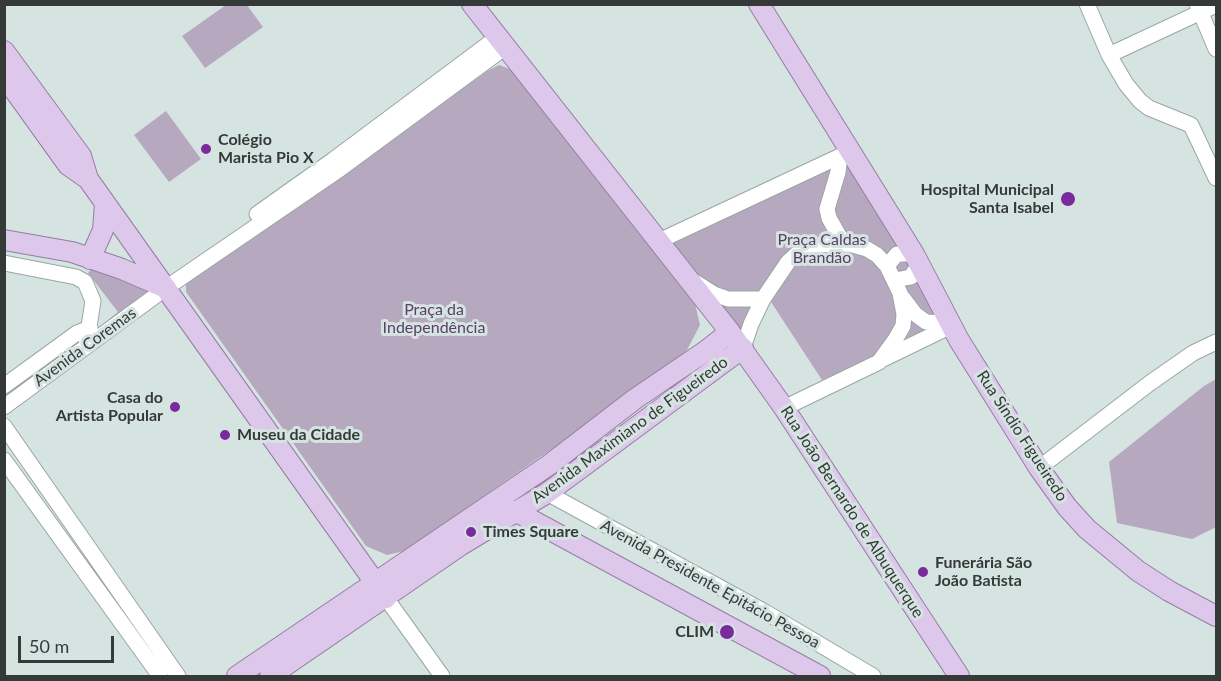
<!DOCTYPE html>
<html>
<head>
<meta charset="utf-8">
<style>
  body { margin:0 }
  #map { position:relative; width:1221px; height:681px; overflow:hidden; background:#d6e4e1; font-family:Lato,sans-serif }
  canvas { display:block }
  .frame { position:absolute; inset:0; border:6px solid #353a39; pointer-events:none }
  .scale { position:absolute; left:18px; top:636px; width:96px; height:27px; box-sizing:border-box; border:3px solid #353a39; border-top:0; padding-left:8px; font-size:18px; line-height:21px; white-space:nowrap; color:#353a39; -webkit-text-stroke:4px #d6e4e1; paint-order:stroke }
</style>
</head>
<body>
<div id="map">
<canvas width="1221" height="681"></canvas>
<div class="frame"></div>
<div class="scale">50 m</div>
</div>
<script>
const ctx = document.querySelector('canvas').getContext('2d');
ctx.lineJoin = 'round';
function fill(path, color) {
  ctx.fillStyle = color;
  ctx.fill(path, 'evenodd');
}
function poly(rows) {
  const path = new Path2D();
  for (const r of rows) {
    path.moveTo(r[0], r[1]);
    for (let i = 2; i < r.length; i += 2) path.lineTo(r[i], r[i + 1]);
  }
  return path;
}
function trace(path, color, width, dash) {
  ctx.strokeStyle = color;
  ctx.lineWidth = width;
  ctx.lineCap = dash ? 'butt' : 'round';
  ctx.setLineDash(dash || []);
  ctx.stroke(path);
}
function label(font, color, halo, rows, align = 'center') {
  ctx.font = font + ' Lato,sans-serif';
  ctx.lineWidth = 6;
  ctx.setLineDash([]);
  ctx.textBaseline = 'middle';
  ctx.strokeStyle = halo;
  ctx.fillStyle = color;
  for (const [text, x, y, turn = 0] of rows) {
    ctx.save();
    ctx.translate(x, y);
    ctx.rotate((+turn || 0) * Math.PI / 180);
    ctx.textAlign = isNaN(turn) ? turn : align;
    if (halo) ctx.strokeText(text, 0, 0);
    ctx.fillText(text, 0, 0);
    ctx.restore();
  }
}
fill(poly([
  [226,5,247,5,263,27,205,68,182,36],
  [499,65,510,69,694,299,700,325,687,350,633,393,404,551,387,555,366,546,186,292,186,284,188,278,489,70],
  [166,111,201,159,169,182,134,135],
  [851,151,950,323,822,380,771,302,741,332,671,244],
  [95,264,143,284,152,294,103,331,99,327,118,312,88,273],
  [1216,379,1216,527,1192,539,1117,523,1109,462,1204,386]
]), '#b6a8be');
const minor = poly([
  [1087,4,1109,55,1126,84,1140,101,1149,108,1191,125,1216,178],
  [1197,4,1216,49],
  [1109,55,1216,5],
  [840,156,838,172,827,209,829,218,843,243],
  [257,214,333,160,499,36],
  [659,241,851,151],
  [4,263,76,277,85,282,93,301,86,346],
  [887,266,897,254,914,254],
  [895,280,911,277,919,264],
  [695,282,714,294,728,299,763,299],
  [903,298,915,314,926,322,950,323],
  [743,348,751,324,763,299,788,262,800,251,813,245,849,244,867,249,877,255,887,266,900,293,904,314,903,326,895,340,879,362,784,408],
  [881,360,951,326],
  [4,386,77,333,90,328],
  [4,407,166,288,340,169,507,46],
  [4,426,178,676],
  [4,460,160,676],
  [1039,468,1150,383,1193,353,1216,342],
  [547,493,765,612,873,676],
  [386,598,442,676]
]);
const major = poly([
  [472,4,730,332],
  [759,4,914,254,959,340,1039,468,1067,507,1087,529,1138,571,1169,591,1216,616],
  [4,51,81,156,88,179,386,598],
  [4,76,68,165,88,179],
  [4,240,72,252,122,269,166,288],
  [90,259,103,230,105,203],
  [515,511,820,676],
  [237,676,549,465,635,399,707,350,730,332,784,408,959,676],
  [270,676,461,545,547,493,743,348]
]);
trace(minor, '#99a6a4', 17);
trace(major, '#947da3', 22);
trace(minor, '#fff', 15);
trace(major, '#ddc7ea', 20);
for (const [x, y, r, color] of [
  [206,149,6,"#7a2b9b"],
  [1068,199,8,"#7a2b9b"],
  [175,407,6,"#7a2b9b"],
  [225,435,6,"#7a2b9b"],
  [471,532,6,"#7a2b9b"],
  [923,572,6,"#7a2b9b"],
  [727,632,8,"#7a2b9b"]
]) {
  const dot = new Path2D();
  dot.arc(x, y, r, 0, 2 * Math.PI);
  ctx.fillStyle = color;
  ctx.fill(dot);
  trace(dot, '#d6e4e1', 2);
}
label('bold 16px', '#353a39', '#d6e4e1', [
  ["Colégio",218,140],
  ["Marista Pio X",218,158],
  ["Hospital Municipal",1054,190,"right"],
  ["Santa Isabel",1054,208,"right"],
  ["Casa do",163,398,"right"],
  ["Artista Popular",163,416,"right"],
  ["Museu da Cidade",237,435],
  ["Times Square",483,532],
  ["Funerária São",935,563],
  ["João Batista",935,581],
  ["CLIM",714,632,"right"]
], 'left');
label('16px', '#5a4067', '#d6e4e1', [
  ["Praça Caldas",822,240],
  ["Brandão",822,258],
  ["Praça da",434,310],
  ["Independência",434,328]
]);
label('16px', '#353a39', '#d6e4e1', [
  ["Avenida Coremas",85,347,-36],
  ["Avenida Maximiano de Figueiredo",630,430,-36],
  ["Rua Síndio Figueiredo",1022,436,57],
  ["Rua João Bernardo de Albuquerque",852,512,57],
  ["Avenida Presidente Epitácio Pessoa",710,584,29]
]);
</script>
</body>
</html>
